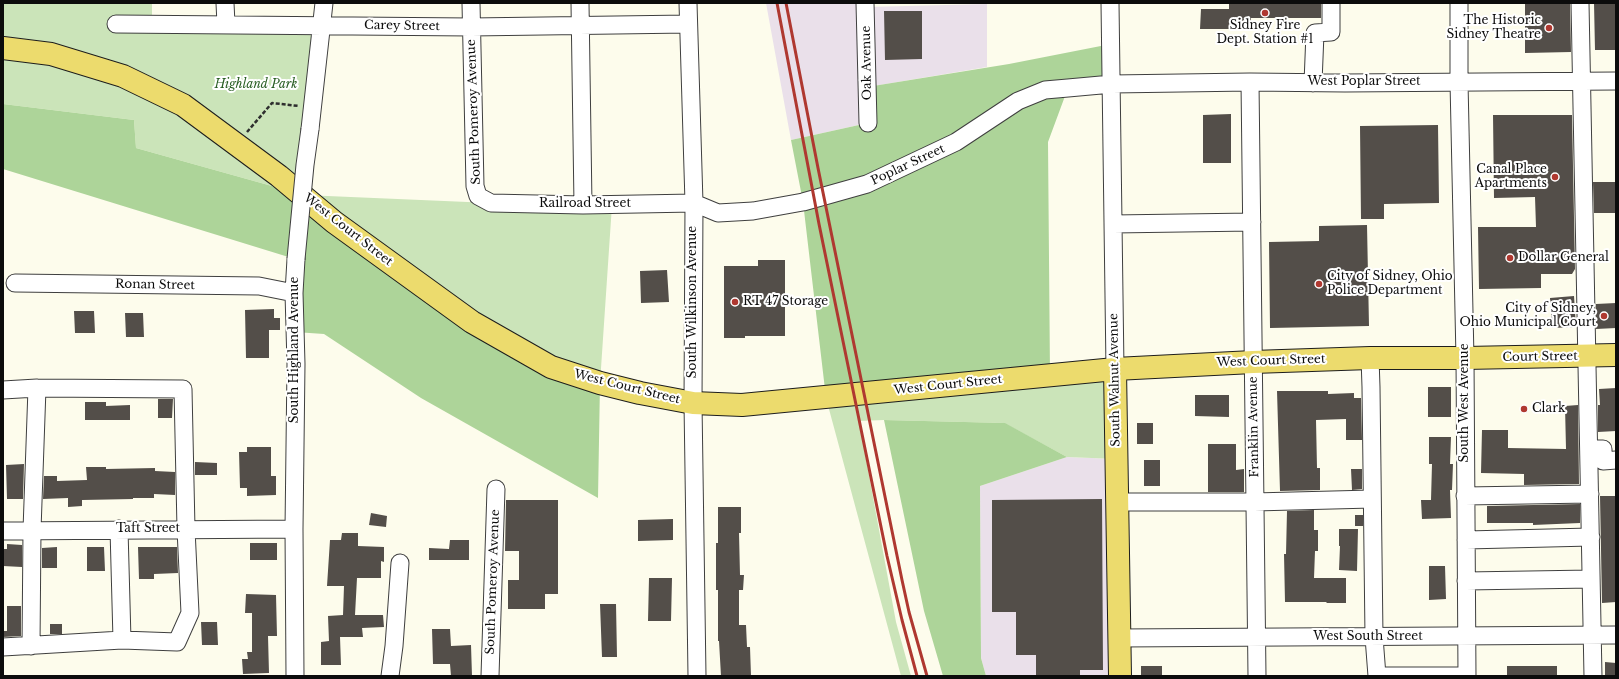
<!DOCTYPE html>
<html>
<head>
<meta charset="utf-8">
<style>
  body { margin:0 }
  #map { position:relative; width:1619px; height:679px; overflow:hidden; background:#fdfcec; font-family:"Libre Baskerville",serif }
  canvas { display:block }
  .frame { position:absolute; inset:0; border:4px solid #0c0c0c; pointer-events:none }
</style>
</head>
<body>
<div id="map">
<canvas width="1619" height="679"></canvas>
<div class="frame"></div>
</div>
<script>
const ctx = document.querySelector('canvas').getContext('2d');
ctx.lineJoin = 'round';
function fill(path, color) {
  ctx.fillStyle = color;
  ctx.fill(path, 'evenodd');
}
function poly(rows) {
  const path = new Path2D();
  for (const r of rows) {
    path.moveTo(r[0], r[1]);
    for (let i = 2; i < r.length; i += 2) path.lineTo(r[i], r[i + 1]);
  }
  return path;
}
function trace(path, color, width, dash) {
  ctx.strokeStyle = color;
  ctx.lineWidth = width;
  ctx.lineCap = dash ? 'butt' : 'round';
  ctx.setLineDash(dash || []);
  ctx.stroke(path);
}
function label(font, color, halo, rows, align = 'center') {
  ctx.font = font + ' "Libre Baskerville",serif';
  ctx.lineWidth = 4;
  ctx.setLineDash([]);
  ctx.textBaseline = 'middle';
  ctx.strokeStyle = halo;
  ctx.fillStyle = color;
  for (const [text, x, y, turn = 0] of rows) {
    ctx.save();
    ctx.translate(x, y);
    ctx.rotate((+turn || 0) * Math.PI / 180);
    ctx.textAlign = isNaN(turn) ? turn : align;
    if (halo) ctx.strokeText(text, 0, 0);
    ctx.fillText(text, 0, 0);
    ctx.restore();
  }
}
fill(poly([
  [766,3,865,3,866,7,987,4,987,67,868,87,868,123,791,140],
  [1067,457,1116,459,1120,676,986,676,981,658,980,486]
]), '#eae0ea');
fill(poly([
  [3,3,152,3,152,24,323,25,304,195,491,203,612,205,600,383,551,367,304,195,136,148,134,120,3,104],
  [1115,369,1116,459,1067,457,1004,423,884,420,859,421,896,622,911,676,901,676,826,398]
]), '#cbe4b9');
fill(poly([
  [1111,44,1112,84,1068,88,1048,142,1050,375,826,398,803,202,791,140,868,123,867,87,1009,64],
  [3,104,134,120,136,148,304,195,472,322,600,383,598,498,421,398,324,334,295,332,295,259,3,169],
  [884,420,1005,423,1067,457,980,486,981,658,986,676,943,676,924,611]
]), '#add499');
fill(poly([
  [1229,3,1321,3,1321,18,1251,18,1251,29,1200,29,1201,9,1229,9],
  [1525,3,1570,3,1571,52,1525,53],
  [1594,3,1616,3,1616,50,1595,50],
  [884,11,922,11,922,59,885,60],
  [1231,114,1231,163,1203,163,1203,115],
  [1493,115,1572,115,1575,269,1572,274,1541,274,1541,288,1479,289,1478,227,1536,227,1535,197,1494,198],
  [1438,125,1439,203,1384,204,1384,219,1361,219,1360,126],
  [1593,182,1616,182,1616,213,1594,213],
  [1367,225,1369,326,1270,328,1269,242,1319,241,1319,226],
  [758,260,785,260,785,336,745,336,745,338,724,338,724,266,758,266],
  [667,270,669,302,641,303,640,271],
  [1574,296,1576,327,1552,328,1550,298],
  [1616,303,1616,328,1596,329,1596,304],
  [274,309,274,318,280,318,280,330,269,330,269,358,246,358,245,310],
  [74,311,94,311,95,333,75,333],
  [125,313,143,313,144,337,126,337],
  [1428,387,1451,387,1451,417,1428,417],
  [1616,388,1616,431,1598,432,1598,405,1600,405,1599,389],
  [1277,391,1328,391,1328,394,1354,393,1354,398,1361,398,1362,440,1346,440,1346,419,1316,420,1317,468,1320,468,1320,490,1280,491],
  [1195,395,1229,395,1229,417,1195,416],
  [158,399,173,399,172,418,158,418],
  [85,402,106,402,106,406,130,405,130,420,85,420],
  [1578,405,1579,484,1524,485,1524,474,1481,473,1482,430,1508,430,1508,448,1566,449,1565,406],
  [1137,423,1153,423,1153,444,1137,444],
  [1429,437,1451,437,1450,464,1453,464,1452,490,1450,490,1451,518,1422,519,1421,500,1431,500,1432,464,1429,464],
  [1208,444,1236,444,1236,470,1244,469,1244,492,1208,492],
  [247,447,271,447,271,476,276,476,276,495,247,496,247,488,240,488,239,452,247,452],
  [1144,460,1160,460,1160,486,1144,486],
  [195,462,217,463,217,475,195,475],
  [24,464,23,499,7,499,6,465],
  [86,467,106,467,106,469,155,468,155,471,175,472,175,495,154,494,154,498,133,498,133,499,82,500,82,506,68,507,68,498,43,499,44,476,57,476,57,481,87,480],
  [1351,469,1362,469,1362,489,1352,490],
  [1600,496,1616,496,1616,602,1602,603],
  [1102,499,1103,670,1080,670,1080,676,1036,676,1036,655,1016,655,1016,612,992,612,992,500],
  [506,500,558,500,558,594,545,594,545,609,508,609,508,580,519,580,519,551,505,551],
  [1580,504,1580,523,1533,525,1533,523,1487,523,1487,506],
  [718,507,741,507,741,533,739,533,740,575,744,575,743,590,739,590,739,625,746,625,747,647,750,647,751,676,721,676,719,641,718,641,718,590,716,590,716,543,718,543],
  [1314,510,1314,530,1318,530,1318,551,1315,551,1314,578,1346,578,1346,603,1326,603,1327,602,1285,602,1284,554,1286,554,1287,511],
  [371,513,387,516,386,527,369,525],
  [1355,515,1363,515,1363,526,1355,526],
  [673,519,673,540,638,541,638,520],
  [1339,529,1358,529,1357,571,1339,570,1340,546,1339,546],
  [342,533,358,533,358,546,384,547,384,562,381,561,381,578,357,578,355,615,383,615,384,627,362,628,363,637,340,637,341,665,321,665,321,642,329,641,328,616,343,615,344,586,327,586,330,540,341,540],
  [450,540,469,540,469,560,429,560,429,548,449,549],
  [250,543,277,543,277,560,250,560],
  [7,544,22,545,22,567,3,566,3,549,7,549],
  [57,547,57,568,42,568,42,548],
  [87,547,104,547,105,571,87,571],
  [138,547,177,547,178,573,154,574,154,579,139,579],
  [1429,566,1445,566,1446,599,1429,600],
  [649,578,672,578,671,621,648,621],
  [246,594,276,595,277,636,268,636,269,673,243,674,242,659,248,659,247,652,252,652,252,613,245,613],
  [600,604,616,604,617,657,602,657],
  [7,606,21,606,21,636,3,637,3,631,7,631],
  [201,622,217,622,218,645,202,645],
  [50,624,62,624,62,634,50,634],
  [432,629,450,629,451,646,471,645,472,676,451,676,450,664,433,664],
  [1605,662,1616,663,1616,676,1605,676],
  [1141,666,1162,666,1162,676,1141,676],
  [1507,666,1557,666,1557,676,1507,676]
]), '#534e49');
const minor = poly([
  [225,3,226,24],
  [471,3,475,186,478,196,491,203,583,205,694,203,718,213,753,211,803,202,867,184,956,142,1018,101,1045,90,1068,88,1112,84,1250,82,1345,83,1616,81],
  [580,3,583,205],
  [688,3,694,203,693,403,697,676],
  [865,3,868,123],
  [1110,3,1115,369],
  [1459,3,1459,82,1465,358,1467,676],
  [1580,3,1593,676],
  [116,24,471,27,688,24],
  [1250,82,1257,676],
  [1313,83,1315,33,1331,32,1331,3],
  [310,129,324,3],
  [1113,224,1252,222],
  [15,283,259,286,294,293],
  [1370,358,1371,387,1374,637,1377,676],
  [3,390,37,388,183,389,186,529,190,613,177,642,122,640,3,647],
  [1589,449,1603,449,1603,461,1616,460],
  [1465,496,1590,494],
  [1117,502,1254,502,1372,499],
  [119,529,122,640],
  [3,531,294,529],
  [1466,540,1591,537],
  [1466,581,1591,579],
  [1119,638,1616,635],
  [31,646,32,530,37,388],
  [295,676,294,529,296,364,294,293,296,259],
  [390,676,394,646,400,563],
  [490,676,496,489],
  [1377,676,1467,676]
]);
const major = poly([
  [3,48,51,54,123,76,183,105,279,176,334,222,472,322,551,367,600,383,640,393,693,403,742,405,1115,369,1253,362,1370,358,1465,358,1616,355],
  [1115,369,1120,676]
]);
trace(minor, '#3f3f3f', 19);
trace(major, '#1d1d1d', 24);
trace(poly([
  [247,132,272,103,299,106]
]), '#2e2e2e', 2.5, [4, 2]);
trace(minor, '#fff', 17);
trace(major, '#ecdb6d', 22);
trace(poly([
  [777,3,819,224,887,556,902,620,917,676],
  [786,3,818,168,902,580,909,612,927,676]
]), '#af3830', 3);
const minorBridge = poly([
  [296,259,305,165,310,129]
]);
trace(minorBridge, '#3f3f3f', 19, []);
trace(minorBridge, '#fff', 17);
for (const [x, y, r, color] of [
  [1265,13,4,"#af3830"],
  [1549,28,4,"#af3830"],
  [1555,177,4,"#af3830"],
  [1510,258,4,"#af3830"],
  [1319,284,4,"#af3830"],
  [735,302,4,"#af3830"],
  [1604,316,4,"#af3830"],
  [1524,409,4,"#af3830"]
]) {
  const dot = new Path2D();
  dot.arc(x, y, r, 0, 2 * Math.PI);
  ctx.fillStyle = color;
  ctx.fill(dot);
  trace(dot, '#fff', 1.5);
}
label('12px', '#0c0c0c', '#fff', [
  ["The Historic",1541,21,"right"],
  ["Sidney Theatre",1541,35,"right"],
  ["Sidney Fire",1265,26,"center"],
  ["Dept. Station #1",1265,40,"center"],
  ["Canal Place",1547,170,"right"],
  ["Apartments",1547,184,"right"],
  ["Dollar General",1518,258],
  ["City of Sidney, Ohio",1327,277],
  ["Police Department",1327,291],
  ["RT 47 Storage",743,302],
  ["City of Sidney,",1596,309,"right"],
  ["Ohio Municipal Court",1596,323,"right"],
  ["Clark",1532,409]
], 'left');
label('12px', '#0c0c0c', '#fff', [
  ["Carey Street",402,26,1],
  ["Oak Avenue",867,63,-91],
  ["West Poplar Street",1364,82],
  ["South Pomeroy Avenue",474,112,-92],
  ["Poplar Street",908,165,-25],
  ["Railroad Street",585,204],
  ["West Court Street",348,230,38],
  ["Ronan Street",155,285,1],
  ["South Wilkinson Avenue",693,302,-90],
  ["South Highland Avenue",295,350,-90],
  ["Court Street",1540,357,-1],
  ["West Court Street",1271,361,-2],
  ["South Walnut Avenue",1115,380,-91],
  ["West Court Street",948,385,-6],
  ["West Court Street",627,387,14],
  ["South West Avenue",1465,403,-90],
  ["Franklin Avenue",1254,427,-91],
  ["Taft Street",148,529],
  ["South Pomeroy Avenue",493,582,-88],
  ["West South Street",1368,637]
]);
label('italic 12px', '#285d22', '#fff', [
  ["Highland Park",256,85]
]);
</script>
</body>
</html>
